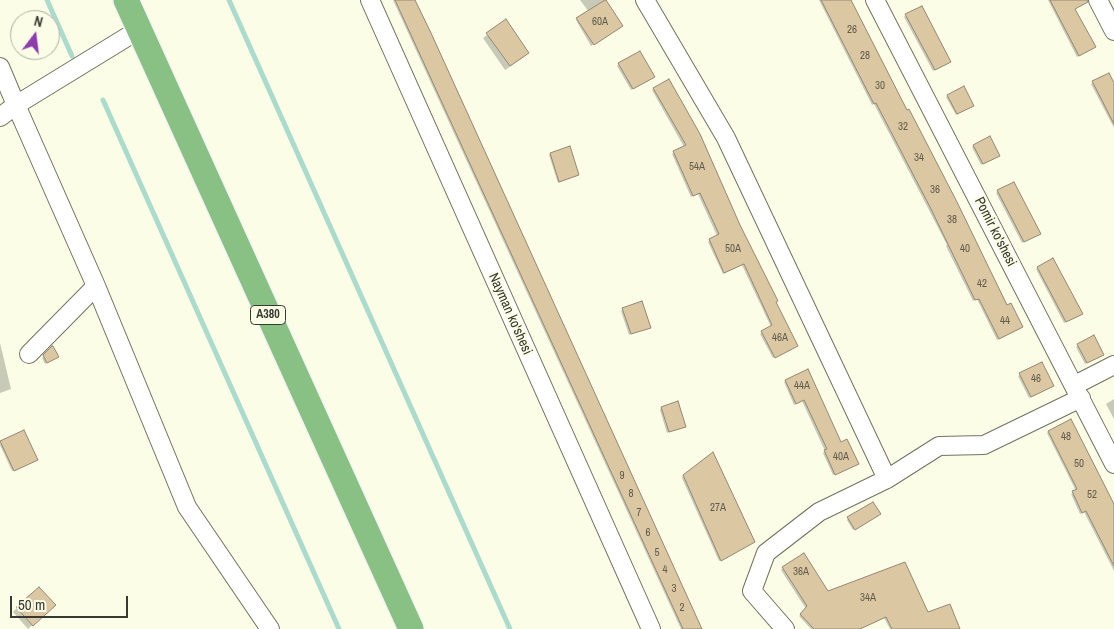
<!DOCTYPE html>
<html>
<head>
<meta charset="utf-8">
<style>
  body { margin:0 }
  #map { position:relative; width:1114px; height:629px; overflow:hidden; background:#fbfde6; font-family:"Archivo Narrow",sans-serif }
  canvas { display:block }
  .north { position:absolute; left:10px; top:10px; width:50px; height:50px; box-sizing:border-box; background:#fbfde6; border:1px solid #adaf9d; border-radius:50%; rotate:15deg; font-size:14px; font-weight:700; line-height:20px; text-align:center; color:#383930 }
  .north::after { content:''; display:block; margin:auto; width:18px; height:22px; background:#8d3dad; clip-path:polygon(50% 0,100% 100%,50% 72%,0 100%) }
  .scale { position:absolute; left:10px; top:596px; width:118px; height:22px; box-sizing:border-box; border:2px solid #383930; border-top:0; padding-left:6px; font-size:15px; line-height:18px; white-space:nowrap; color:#383930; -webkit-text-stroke:4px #fbfde6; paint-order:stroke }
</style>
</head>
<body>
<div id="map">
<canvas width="1114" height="629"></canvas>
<div class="north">N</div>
<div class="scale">50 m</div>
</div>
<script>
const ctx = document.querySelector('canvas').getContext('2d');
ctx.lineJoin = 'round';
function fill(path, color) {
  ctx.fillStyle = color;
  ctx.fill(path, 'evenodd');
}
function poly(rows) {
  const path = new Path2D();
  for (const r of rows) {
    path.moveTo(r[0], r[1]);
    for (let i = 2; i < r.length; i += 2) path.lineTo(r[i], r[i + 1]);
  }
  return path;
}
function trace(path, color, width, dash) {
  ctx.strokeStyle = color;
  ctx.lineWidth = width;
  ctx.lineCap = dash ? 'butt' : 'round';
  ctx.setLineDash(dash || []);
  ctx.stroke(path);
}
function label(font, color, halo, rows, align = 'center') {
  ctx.font = font + ' "Archivo Narrow",sans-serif';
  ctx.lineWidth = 4.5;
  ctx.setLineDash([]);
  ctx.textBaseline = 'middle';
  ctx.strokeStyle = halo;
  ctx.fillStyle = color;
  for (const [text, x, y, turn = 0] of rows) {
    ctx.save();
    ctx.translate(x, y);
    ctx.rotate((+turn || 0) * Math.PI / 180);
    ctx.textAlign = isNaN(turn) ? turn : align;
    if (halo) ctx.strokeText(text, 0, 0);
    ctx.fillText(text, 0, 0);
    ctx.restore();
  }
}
fill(poly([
  [393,0,413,0,701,629,681,629],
  [580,0,605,0,622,26,591,46,576,20,589,12],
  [819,0,850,0,1020,329,997,340,977,299,973,301,946,246,947,245,874,104,872,105],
  [1048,0,1070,0,1094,47,1092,49,1077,57],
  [906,15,948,63,933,71,904,17],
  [506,21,524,57,505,70,483,38],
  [619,64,651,79,631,90,617,66],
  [668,81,795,347,773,358,760,334,771,327,742,265,723,274,708,242,717,236,698,194,691,197,672,154,684,147,652,90],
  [1093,82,1114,86,1114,128,1091,84],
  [948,96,971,107,956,115,946,97],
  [974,146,997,157,981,165,972,147],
  [550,154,578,175,558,183,549,155],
  [998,191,1038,235,1022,243,996,193],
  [1037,268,1080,315,1064,323,1036,269],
  [623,309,649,327,629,335,621,311],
  [0,343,11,389,0,393],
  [1078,345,1101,356,1085,364,1076,347],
  [53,348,57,357,45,364,42,358],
  [1042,363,1051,387,1029,398,1018,376],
  [808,370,840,444,855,465,833,475,823,453,825,451,802,401,794,405,784,382],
  [1114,399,1114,419,1106,404],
  [661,408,685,426,667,433,660,410],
  [1048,432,1114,506,1114,571,1084,512,1080,514,1071,494,1076,491,1047,433],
  [1,442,34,461,12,471,0,445],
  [683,476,752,543,719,561,682,478],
  [878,516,853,530,847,520,848,518],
  [783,568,828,592,928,613,957,629,890,629,884,618,860,629,811,629,799,616,806,609,781,570],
  [54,605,28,629,13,612,17,608]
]), '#0003');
trace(poly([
  [47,0,72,56],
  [229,0,510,629],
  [103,100,339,629]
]), '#abdbcc', 5);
const building = poly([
  [395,0,415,0,431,33,702,629,683,629,395,0],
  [605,0,606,0,623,26,594,45,576,18,605,0],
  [821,0,851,0,907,110,909,109,957,202,1007,305,1011,303,1023,327,999,339,979,299,975,300,930,207,876,103,874,104,821,0],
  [1050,0,1087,0,1088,2,1075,9,1096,47,1079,56,1050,0],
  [922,6,951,62,935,70,905,14,922,6],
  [506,19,529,53,510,66,486,33,506,19],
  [640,51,655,77,633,89,618,63,640,51],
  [1109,73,1114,83,1114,124,1092,81,1109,73],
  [669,79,700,134,740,225,778,301,776,302,798,346,775,358,761,331,772,325,744,264,724,273,709,239,719,234,700,193,693,196,673,151,686,145,653,88,669,79],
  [964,86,974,106,957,114,947,95,964,86],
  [990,136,1000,156,983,164,973,145,990,136],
  [570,146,579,175,559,182,550,153,570,146],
  [1014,182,1041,234,1024,242,997,190,1014,182],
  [1053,258,1083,314,1066,322,1037,267,1053,258],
  [642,301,651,328,631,334,622,308,642,301],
  [1094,335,1104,355,1087,363,1077,344,1094,335],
  [52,346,53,346,59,357,47,363,43,355,52,346],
  [1042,362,1054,386,1031,397,1019,373,1042,362],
  [808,369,841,442,847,439,859,464,835,475,824,450,827,449,804,400,796,404,785,380,808,369],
  [678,401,686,427,669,432,661,407,678,401],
  [1071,419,1114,504,1114,566,1086,511,1082,513,1072,491,1077,489,1048,431,1071,419],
  [24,430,38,460,14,471,0,441,24,430],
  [713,452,755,542,721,561,683,475,713,452],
  [873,502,881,514,855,530,847,517,873,502],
  [804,553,828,591,905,562,928,612,950,604,960,629,892,629,886,617,860,629,814,629,800,614,807,606,782,567,804,553],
  [39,587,56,605,33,626,16,607,39,587]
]);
fill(building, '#dcc7a3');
trace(building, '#938875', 1);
const minor = poly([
  [370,0,651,629],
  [645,0,726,138,887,479],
  [875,0,1114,464],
  [1098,0,1114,31],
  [0,67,16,105,140,29],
  [0,117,16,105,96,286,187,507,270,629],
  [29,354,96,286],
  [1075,385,1114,365],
  [785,629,752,591,766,553,819,512,887,479,939,446,984,445,1081,398]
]);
const highway = poly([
  [126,0,411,629]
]);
trace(minor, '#71735f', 20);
trace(highway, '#f3f3f3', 28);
trace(minor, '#fff', 18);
trace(highway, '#89c084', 25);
label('11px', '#615c4d', null, [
  ["60A",600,22],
  ["26",852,30],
  ["28",865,56],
  ["30",880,86],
  ["32",903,127],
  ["34",919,158],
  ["54A",697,167],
  ["36",935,190],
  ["38",952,220],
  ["50A",733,249],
  ["40",965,249],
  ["42",982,284],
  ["44",1005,321],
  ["46A",780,338],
  ["46",1036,379],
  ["44A",802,386],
  ["48",1066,437],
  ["40A",841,457],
  ["50",1079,464],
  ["9",622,476],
  ["8",631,494],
  ["52",1092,495],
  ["27A",718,508],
  ["7",639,513],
  ["6",648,533],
  ["5",657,553],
  ["4",665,570],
  ["36A",801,572],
  ["3",674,589],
  ["34A",868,598],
  ["2",682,608]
]);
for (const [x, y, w] of [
  [268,315,35]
]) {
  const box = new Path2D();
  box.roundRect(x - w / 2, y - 9.5, w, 19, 4);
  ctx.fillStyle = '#fbfde6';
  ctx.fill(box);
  trace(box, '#383930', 1);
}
label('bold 12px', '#383930', null, [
  ["A380",268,315]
]);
label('14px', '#383930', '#fbfde6', [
  ["Pomir ko'shesi",995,232,63],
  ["Nayman ko'shesi",510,314,66]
]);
</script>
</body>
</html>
